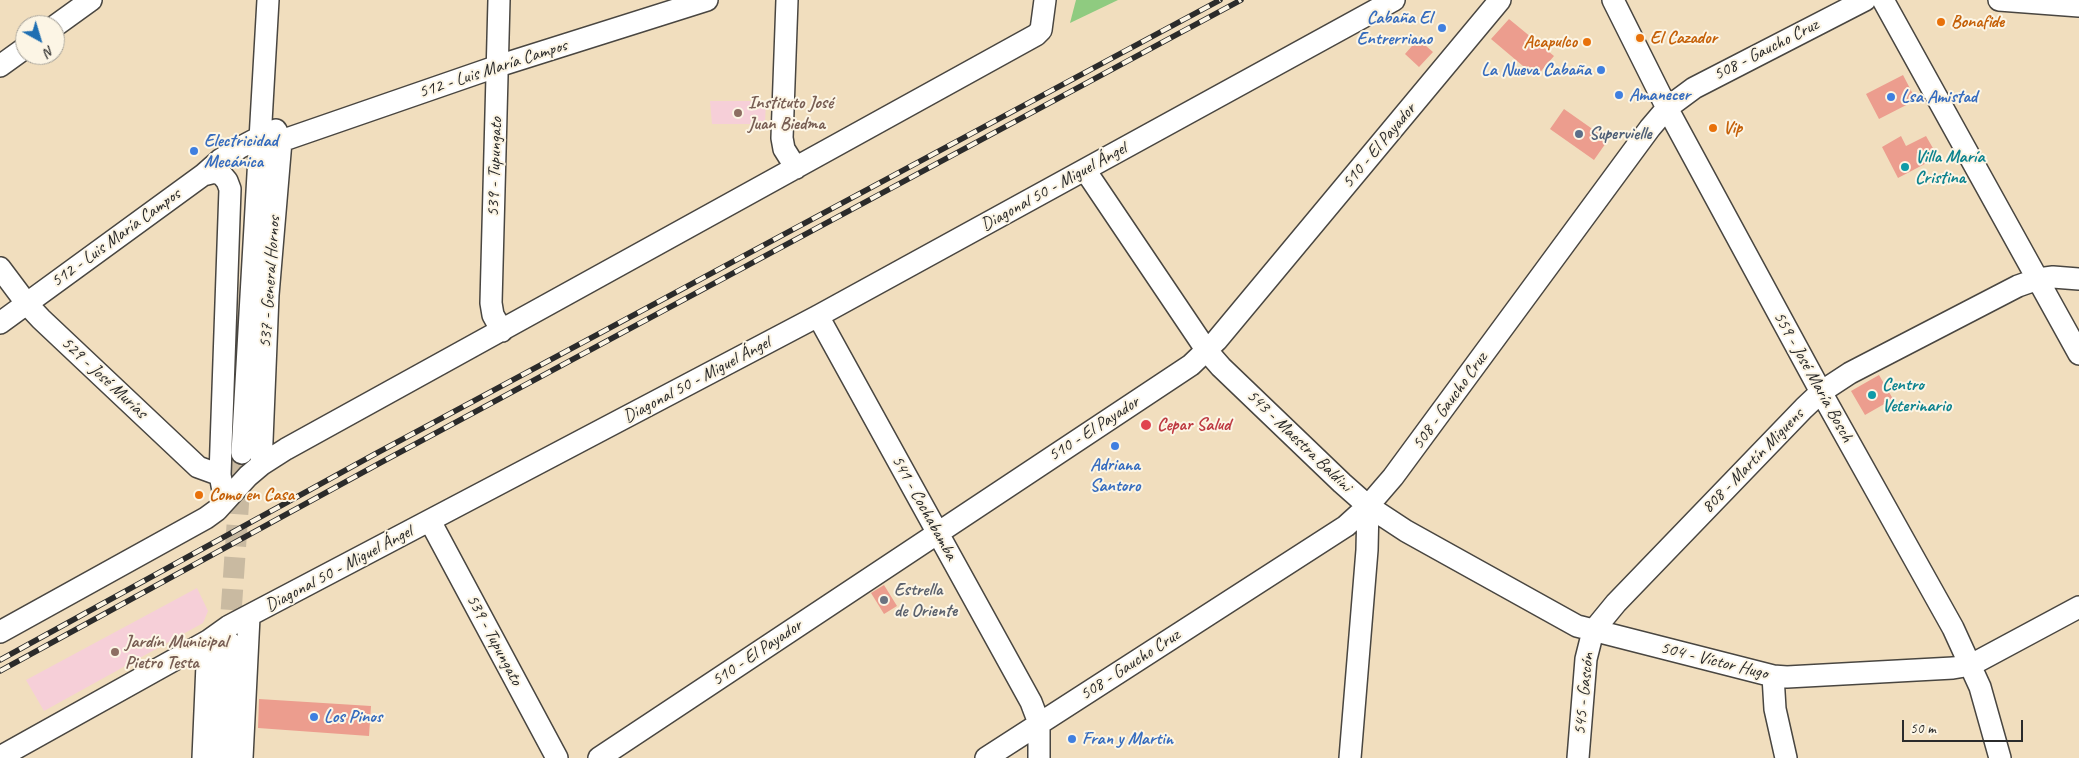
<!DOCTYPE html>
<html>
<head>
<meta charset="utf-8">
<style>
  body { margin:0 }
  #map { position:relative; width:2079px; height:758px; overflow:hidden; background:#f1debe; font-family:Caveat,sans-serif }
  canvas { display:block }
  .north { position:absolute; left:15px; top:15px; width:50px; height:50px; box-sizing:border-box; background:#fcf5e5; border:1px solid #a8a49b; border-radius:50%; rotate:141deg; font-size:14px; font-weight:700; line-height:20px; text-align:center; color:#2b2b2b }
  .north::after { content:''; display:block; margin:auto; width:18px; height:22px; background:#1f6fb2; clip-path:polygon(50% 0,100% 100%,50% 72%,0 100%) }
  .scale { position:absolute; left:1902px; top:720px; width:121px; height:22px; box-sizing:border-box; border:2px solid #2b2b2b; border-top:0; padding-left:6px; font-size:15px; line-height:18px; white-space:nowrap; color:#2b2b2b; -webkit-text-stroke:4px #fcf5e5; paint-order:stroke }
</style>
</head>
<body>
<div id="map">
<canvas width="2079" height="758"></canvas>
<div class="north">N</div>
<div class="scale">50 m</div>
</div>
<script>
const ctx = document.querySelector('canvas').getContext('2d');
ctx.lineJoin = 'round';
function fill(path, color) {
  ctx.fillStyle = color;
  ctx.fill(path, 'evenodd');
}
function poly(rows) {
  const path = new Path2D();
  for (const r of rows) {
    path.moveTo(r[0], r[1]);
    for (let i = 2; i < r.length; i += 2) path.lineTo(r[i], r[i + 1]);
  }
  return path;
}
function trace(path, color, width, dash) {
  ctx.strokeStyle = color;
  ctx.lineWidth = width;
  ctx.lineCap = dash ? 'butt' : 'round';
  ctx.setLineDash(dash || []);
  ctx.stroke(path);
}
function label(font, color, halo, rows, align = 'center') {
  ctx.font = font + ' Caveat,sans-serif';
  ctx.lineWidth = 4;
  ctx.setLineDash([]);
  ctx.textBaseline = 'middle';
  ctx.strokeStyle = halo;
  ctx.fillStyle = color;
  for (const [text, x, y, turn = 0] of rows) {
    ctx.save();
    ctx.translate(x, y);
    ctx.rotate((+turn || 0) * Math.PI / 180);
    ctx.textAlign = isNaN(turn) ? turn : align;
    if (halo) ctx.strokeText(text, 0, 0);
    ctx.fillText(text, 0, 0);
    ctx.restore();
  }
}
fill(poly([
  [710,101,766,101,765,124,712,124],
  [197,588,208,611,203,623,44,711,26,680]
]), '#f6cfd8');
fill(poly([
  [1076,0,1118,0,1070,23]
]), '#8fcb80');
fill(poly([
  [1509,19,1554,56,1536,77,1491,39],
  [1418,39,1433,52,1419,67,1405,54],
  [1903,75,1916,100,1879,119,1866,94],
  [1564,109,1608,140,1594,160,1550,129],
  [1901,136,1906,146,1926,136,1938,157,1898,178,1882,147],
  [1879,375,1893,399,1865,415,1851,391],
  [884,585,897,606,884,614,871,593],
  [259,699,371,706,369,736,258,728]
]), '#ec9d8e');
trace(poly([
  [229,642,242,453]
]), '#c9baa1', 21, [21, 11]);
const minor = poly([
  [499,0,491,303,493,315,502,331],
  [787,0,782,138,784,149,796,168],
  [1613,0,1667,108,1821,392,1953,628,1980,687,2000,758],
  [1883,0,2079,354],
  [1999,0,2079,6],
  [55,26,91,0],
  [0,66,25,48],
  [281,141,498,66,707,0],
  [1085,170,1207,351,1221,367,1342,483,1368,506,1406,531,1577,626,1773,676,1787,677,1953,668,1971,665,2079,607],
  [203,175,215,172,222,175,227,181,230,189,220,475,225,501],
  [0,268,27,304,41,319,198,467,220,475],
  [818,316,1031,702,1039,723,1039,758],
  [0,323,203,175,220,160,239,148,258,138],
  [242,453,268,0],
  [261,465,268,295,281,141,276,130],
  [430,521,557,758],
  [0,632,206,518,217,510,248,476,261,465,286,449,1036,35,1041,30,1045,0],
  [1773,676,1775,709,1786,758],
  [0,757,208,641,229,626,818,316,1394,0],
  [203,758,208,641],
  [221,758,229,642],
  [242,758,249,617],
  [599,758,1191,365,1217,340,1500,0],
  [986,758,1346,526,1368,506,1393,477,1650,128,1667,108,1694,88,1865,0],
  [1350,758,1367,550,1368,506],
  [1578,758,1586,659,1593,631,1616,603,1804,408,1821,392,1850,373,2018,286,2038,279,2053,277,2079,279]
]);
trace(minor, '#494641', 24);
trace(minor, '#fff', 21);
const rail = poly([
  [0,660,375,454,1220,0],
  [0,671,380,463,1241,0]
]);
trace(rail, '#2b2b2b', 5.5);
trace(rail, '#fcf5e5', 4, [11]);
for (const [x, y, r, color] of [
  [1941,22,5,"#e8710a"],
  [1442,28,5,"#3f7fe0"],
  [1640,38,5,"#e8710a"],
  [1587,42,5,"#e8710a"],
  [1601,70,5,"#3f7fe0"],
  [1619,95,5,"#3f7fe0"],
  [1891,97,5,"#3f7fe0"],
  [738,113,5,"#8d6e63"],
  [1713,128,5,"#e8710a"],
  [1579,134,5,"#5c6f8a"],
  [194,151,5,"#3f7fe0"],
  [1905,167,5,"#0f9aa8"],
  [1872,395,5,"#0f9aa8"],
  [1146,425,6,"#e0444e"],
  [1115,446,5,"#3f7fe0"],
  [199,495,5,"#e8710a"],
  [884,600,5,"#6b7280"],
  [115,652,5,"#8d6e63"],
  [314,717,5,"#3f7fe0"],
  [1072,739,5,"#3f7fe0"]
]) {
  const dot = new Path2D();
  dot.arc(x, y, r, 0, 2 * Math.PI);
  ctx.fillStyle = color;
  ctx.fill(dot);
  trace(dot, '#fcf5e5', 2);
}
label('bold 18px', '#366cbe', '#fcf5e5', [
  ["Cabaña El",1432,18,"right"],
  ["Entrerriano",1432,39,"right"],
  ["La Nueva Cabaña",1591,70,"right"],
  ["Amanecer",1629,95],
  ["Lsa Amistad",1901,97],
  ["Electricidad",204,141],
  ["Mecánica",204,162],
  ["Adriana",1115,465,"center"],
  ["Santoro",1115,486,"center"],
  ["Los Pinos",324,717],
  ["Fran y Martin",1082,739]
], 'left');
label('bold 18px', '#c56008', '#fcf5e5', [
  ["Bonafide",1951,22],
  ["El Cazador",1650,38],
  ["Acapulco",1577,42,"right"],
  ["Vip",1723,128],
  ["Como en Casa",209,495]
], 'left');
label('18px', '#2b2b2b', '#fcf5e5', [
  ["508 - Gaucho Cruz",1766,50,-27],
  ["512 - Luis María Campos",493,69,-18],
  ["510 - El Payador",1379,146,-50],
  ["539 - Tupungato",495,167,-88],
  ["Diagonal 50 - Miguel Ángel",1054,187,-29],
  ["512 - Luis María Campos",116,238,-36],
  ["537 - General Hornos",270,282,-86],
  ["559 - José María Bosch",1813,377,61],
  ["529 - José Murías",104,378,43],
  ["Diagonal 50 - Miguel Ángel",697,380,-28],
  ["508 - Gaucho Cruz",1450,401,-54],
  ["510 - El Payador",1094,429,-33],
  ["543 - Maestra Baldini",1299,441,44],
  ["808 - Martín Miguens",1753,461,-46],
  ["541 - Cochabamba",924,508,61],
  ["Diagonal 50 - Miguel Ángel",339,569,-28],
  ["539 - Tupungato",494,640,62],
  ["510 - El Payador",757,653,-34],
  ["504 - Víctor Hugo",1714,661,14],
  ["508 - Gaucho Cruz",1130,665,-33],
  ["545 - Gascón",1584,694,-84]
]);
label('bold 18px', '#785e54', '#fcf5e5', [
  ["Instituto José",748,103],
  ["Juan Biedma",748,124],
  ["Jardín Municipal",125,642],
  ["Pietro Testa",125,663]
], 'left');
label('bold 18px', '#4e5e75', '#fcf5e5', [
  ["Supervielle",1589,134]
], 'left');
label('bold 18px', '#0d838f', '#fcf5e5', [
  ["Villa María",1915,157],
  ["Cristina",1915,178],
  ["Centro",1882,385],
  ["Veterinario",1882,406]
], 'left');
label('bold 18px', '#be3a42', '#fcf5e5', [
  ["Cepar Salud",1157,425]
], 'left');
label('bold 18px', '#5b616d', '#fcf5e5', [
  ["Estrella",894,590],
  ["de Oriente",894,611]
], 'left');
</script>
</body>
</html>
